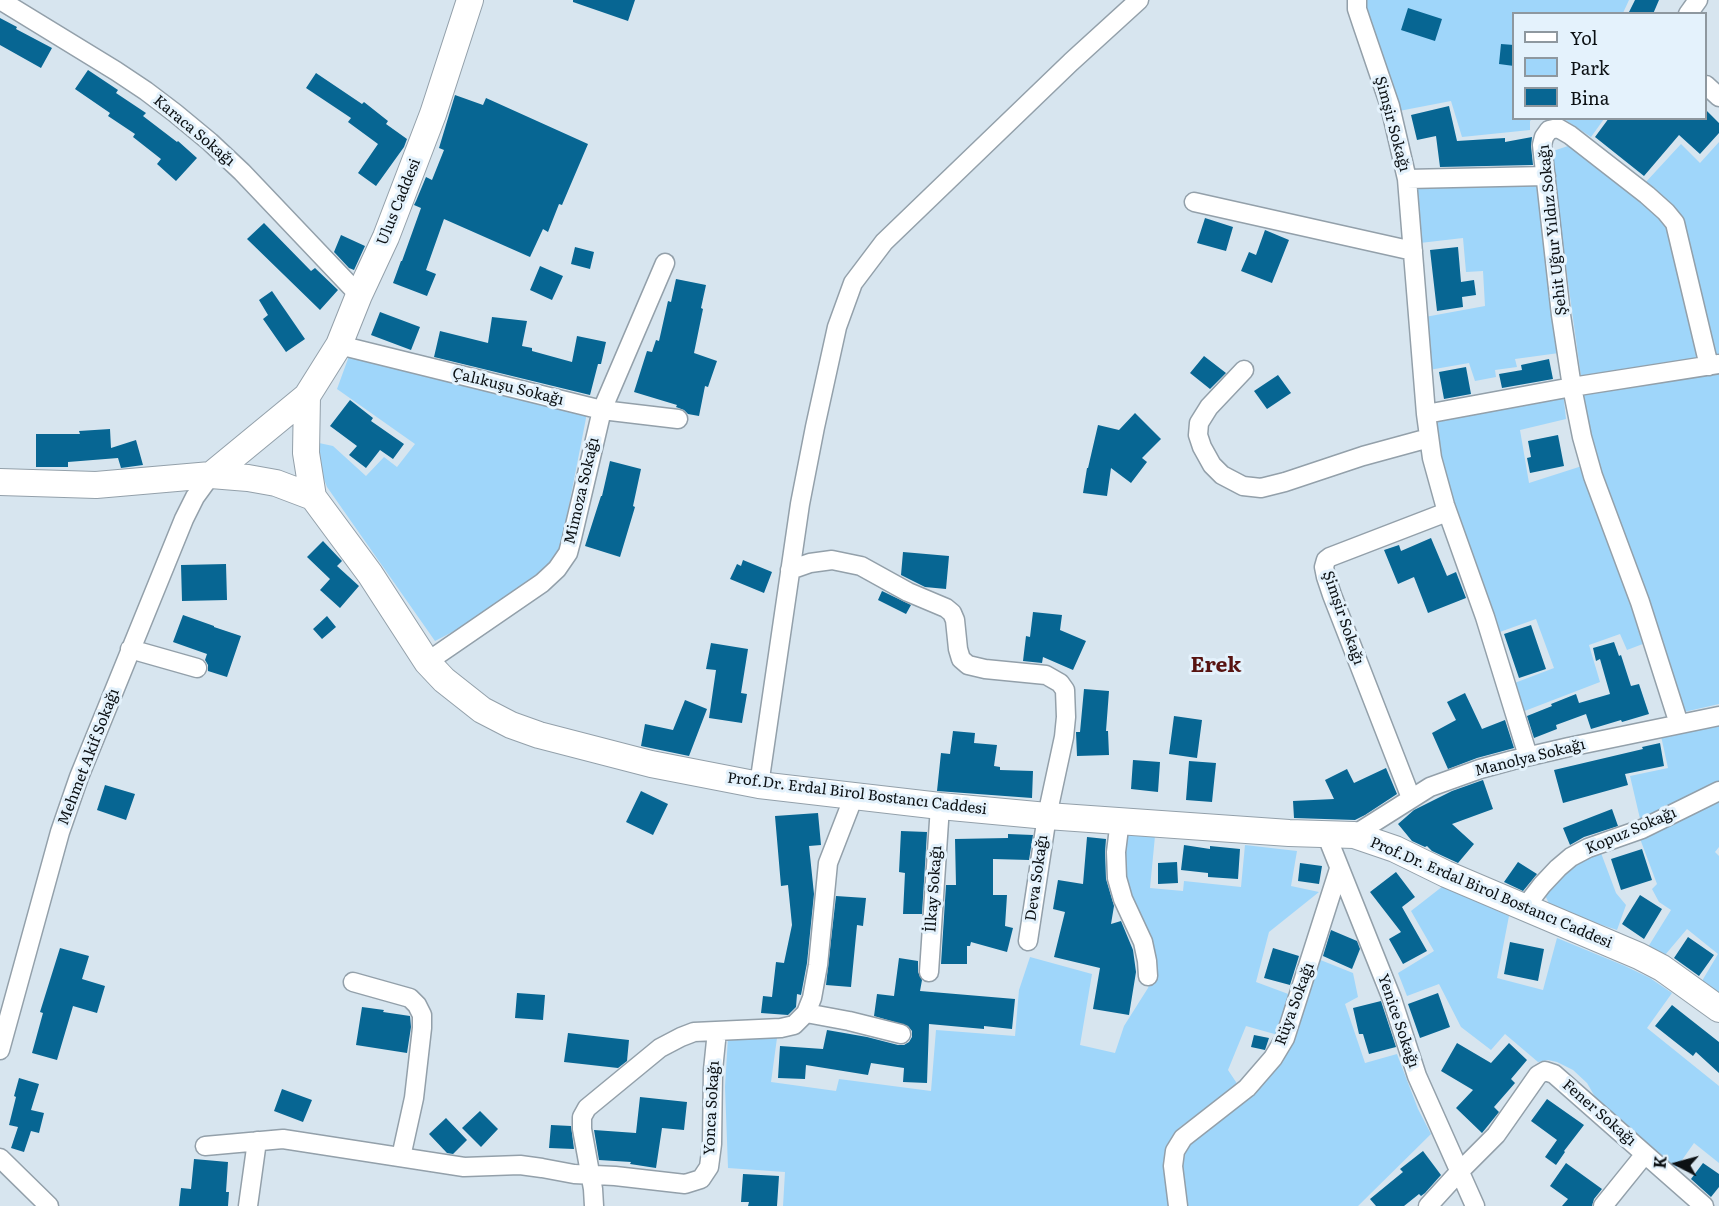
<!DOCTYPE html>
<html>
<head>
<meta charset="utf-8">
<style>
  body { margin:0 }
  #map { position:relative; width:1719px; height:1206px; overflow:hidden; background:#d7e5ef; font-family:Literata,serif }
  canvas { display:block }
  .legend { position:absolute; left:1512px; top:12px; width:195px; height:108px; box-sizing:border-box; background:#e4f2fc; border:2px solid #8e989f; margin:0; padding:8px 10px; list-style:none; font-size:18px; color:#0c1114 }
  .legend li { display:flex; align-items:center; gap:12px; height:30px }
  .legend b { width:30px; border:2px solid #8e989f }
  .north { position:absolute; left:1647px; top:1134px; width:60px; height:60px; -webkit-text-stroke:4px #e4f2fc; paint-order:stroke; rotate:276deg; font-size:16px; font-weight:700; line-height:24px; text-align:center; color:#0c1114 }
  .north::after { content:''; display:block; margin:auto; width:21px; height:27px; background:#0c1114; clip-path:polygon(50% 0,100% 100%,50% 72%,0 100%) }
</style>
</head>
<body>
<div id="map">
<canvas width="1719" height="1206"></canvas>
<ul class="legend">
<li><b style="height:8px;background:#fff"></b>Yol</li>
<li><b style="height:16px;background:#9fd6fa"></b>Park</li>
<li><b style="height:16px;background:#076693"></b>Bina</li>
</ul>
<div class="north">K</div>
</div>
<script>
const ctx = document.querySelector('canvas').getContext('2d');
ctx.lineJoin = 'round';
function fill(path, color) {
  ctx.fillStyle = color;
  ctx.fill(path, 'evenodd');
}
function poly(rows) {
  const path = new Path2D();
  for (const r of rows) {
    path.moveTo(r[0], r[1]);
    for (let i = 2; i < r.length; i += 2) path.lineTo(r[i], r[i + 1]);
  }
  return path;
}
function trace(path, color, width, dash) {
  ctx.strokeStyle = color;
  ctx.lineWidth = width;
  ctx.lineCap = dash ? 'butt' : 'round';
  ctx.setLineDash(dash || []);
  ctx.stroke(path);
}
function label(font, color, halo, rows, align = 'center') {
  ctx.font = font + ' Literata,serif';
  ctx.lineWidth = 6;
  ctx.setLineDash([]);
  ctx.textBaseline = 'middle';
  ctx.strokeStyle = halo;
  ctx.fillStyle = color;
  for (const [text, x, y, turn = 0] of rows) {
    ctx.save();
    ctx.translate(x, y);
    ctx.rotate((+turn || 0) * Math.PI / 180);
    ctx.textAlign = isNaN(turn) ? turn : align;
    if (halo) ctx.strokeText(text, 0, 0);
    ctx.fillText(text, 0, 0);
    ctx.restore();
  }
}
fill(poly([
  [1363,0,1629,0,1623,13,1514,14,1514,118,1532,119,1530,121,1530,130,1462,137,1451,101,1399,111],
  [1564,119,1604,119,1591,137],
  [1719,142,1719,355,1716,356,1684,233,1644,184,1681,144,1700,163],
  [1571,145,1666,219,1699,362,1581,377,1552,164,1553,151],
  [1539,183,1559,353,1515,359,1517,367,1495,370,1496,377,1475,381,1469,363,1429,370,1425,317,1485,306,1483,271,1466,272,1463,238,1420,243,1413,188],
  [349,356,587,413,562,541,556,557,530,581,460,628,435,641,327,487,322,474,319,443,333,446,366,476,384,457,397,467,415,444,337,389],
  [1719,371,1719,704,1684,712,1590,447,1579,390],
  [1563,392,1566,419,1520,430,1529,483,1582,466,1648,642,1627,650,1620,634,1589,645,1600,682,1522,712,1512,684,1554,668,1536,619,1497,633,1469,556,1442,465,1436,419],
  [1719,723,1719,784,1641,823,1630,776,1668,768,1661,736],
  [1719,797,1719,847,1715,852,1719,856,1719,994,1702,981,1718,954,1687,929,1665,955,1648,947,1671,910,1659,902,1652,889,1657,884,1639,836],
  [1125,835,1155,836,1150,888,1183,891,1184,881,1241,887,1245,845,1297,851,1291,886,1319,892,1269,932,1256,982,1291,995,1278,1035,1246,1026,1228,1070,1238,1085,1180,1127,1169,1143,1166,1160,1171,1206,783,1206,785,1172,728,1168,725,1087,728,1037,777,1038,771,1082,836,1091,839,1079,931,1091,936,1030,1015,1036,1019,990,1030,957,1092,974,1080,1045,1115,1053,1124,1026,1148,988,1153,973,1124,874],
  [1601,853,1616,893,1626,905,1617,930,1551,908,1544,893,1554,879,1585,858],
  [1443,886,1509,916,1497,978,1543,990,1557,938,1625,966,1650,978,1672,993,1647,1028,1719,1086,1719,1163,1694,1143,1675,1170,1598,1102,1587,1083,1573,1070,1557,1062,1548,1060,1538,1062,1505,1034,1491,1050,1461,1027,1439,984,1407,996,1398,973,1434,951,1411,911],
  [1318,959,1353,973,1358,997,1345,1004,1365,1063,1397,1054,1418,1109,1431,1134,1358,1206,1187,1206,1181,1169,1183,1151,1191,1141,1262,1082]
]), '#9fd6fa');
fill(poly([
  [573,0,635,0,628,21,573,2],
  [1635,0,1659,0,1653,14,1628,14],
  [1408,8,1442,19,1435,41,1401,30],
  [0,18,17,27,16,29,52,48,41,68,0,45],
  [1501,44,1514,45,1514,66,1499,64],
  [88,70,118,90,116,93,146,113,143,116,177,142,178,141,197,158,176,181,157,164,161,159,133,137,135,134,108,116,110,113,75,89],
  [316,73,362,104,364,102,388,121,386,124,407,139,404,147,376,186,358,173,378,144,348,122,351,118,306,88],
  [455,95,483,105,486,98,588,144,562,205,559,204,548,232,543,229,530,257,444,219,426,270,436,274,427,296,393,283,401,261,402,261,421,208,414,205,416,201,426,177,432,180,444,150,439,148],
  [1449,106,1457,141,1505,138,1505,142,1532,137,1531,146,1533,165,1440,167,1436,136,1417,140,1411,115],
  [1706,110,1719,123,1719,133,1700,154,1679,135,1644,176,1595,137,1609,118,1706,118],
  [1205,218,1233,227,1226,251,1197,243],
  [264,223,311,271,315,268,338,290,320,310,247,239],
  [1265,230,1289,240,1272,283,1241,271,1249,252,1256,255],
  [341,235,365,246,354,270,349,268,334,252],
  [575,247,594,252,590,269,571,264],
  [1458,247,1461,282,1474,280,1476,295,1462,297,1463,307,1437,311,1430,250],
  [540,266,563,276,552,300,530,290],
  [676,279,706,285,701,308,703,309,694,353,717,361,708,387,705,386,699,416,688,414,684,410,676,407,677,405,634,392,647,351,652,352,656,340,659,341,668,301,671,302],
  [272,291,305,339,286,352,263,319,268,315,259,300],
  [380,312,420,327,411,350,371,335],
  [492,317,527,321,522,346,532,348,532,351,572,362,577,336,606,342,601,364,598,364,590,395,434,357,440,331,488,343],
  [1204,356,1226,373,1210,389,1190,373],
  [1549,359,1553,379,1502,388,1499,374,1522,370,1521,365],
  [1466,367,1471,394,1444,399,1439,372],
  [1278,375,1291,393,1267,409,1254,391],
  [350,400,373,418,371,421,404,444,393,459,380,450,366,468,349,455,357,446,330,426],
  [1135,413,1161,439,1142,458,1147,462,1131,483,1111,468,1107,496,1083,493,1087,468,1088,468,1098,425,1119,430],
  [110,429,111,448,136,440,143,465,121,468,118,458,68,462,68,467,36,467,36,434,80,434,79,431],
  [1558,435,1564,466,1530,473,1527,458,1531,457,1528,441],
  [610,461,641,469,633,506,635,507,620,557,585,546,601,496,602,496],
  [1431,538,1447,576,1456,572,1466,598,1428,613,1414,577,1398,584,1384,550,1399,545,1401,551],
  [323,541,342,561,337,566,359,586,340,608,320,590,330,579,307,557],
  [903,552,949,556,946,589,925,587,901,575],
  [743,560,772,572,764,593,730,579,737,564,741,566],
  [226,564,227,600,182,601,181,565],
  [882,591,911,605,906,614,878,600],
  [1033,612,1062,615,1060,630,1086,641,1073,670,1043,657,1042,663,1023,661,1026,636,1030,637],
  [183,615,214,626,214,627,241,636,227,677,208,671,208,665,205,660,207,654,173,642],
  [327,616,336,627,322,639,313,629],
  [1531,625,1546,669,1519,678,1504,634],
  [1614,642,1619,656,1621,655,1631,686,1639,684,1649,714,1622,722,1621,720,1591,729,1586,714,1556,725,1557,729,1534,738,1527,716,1552,706,1551,704,1576,694,1579,703,1610,694,1600,659,1596,661,1593,648],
  [711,643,748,649,741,693,747,694,742,723,709,718,716,670,706,669],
  [1084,689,1109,691,1106,731,1108,731,1109,755,1077,756,1076,732,1080,732],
  [1465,693,1482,729,1505,720,1514,748,1477,758,1448,769,1432,733,1456,720,1447,702],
  [685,700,707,709,689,756,641,746,645,724,673,730],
  [1174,716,1202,720,1197,758,1169,754],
  [953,731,975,733,974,743,997,745,994,766,1000,767,1000,770,1033,771,1032,798,937,791,941,753,950,754],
  [1660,743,1664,766,1625,774,1628,785,1563,803,1554,770,1643,749,1642,747],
  [1133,760,1160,762,1158,792,1131,789],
  [1189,761,1216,763,1212,802,1186,800],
  [1386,768,1397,794,1365,815,1355,820,1294,818,1293,801,1334,799,1325,780,1347,769,1354,783],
  [1483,780,1493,809,1452,824,1474,844,1458,863,1432,851,1427,846,1425,847,1412,841,1398,824,1414,810,1452,791],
  [105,785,135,794,126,820,97,810],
  [641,791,668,804,653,835,626,822],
  [1612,809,1618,826,1584,837,1570,845,1563,828],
  [818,813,821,845,809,846,814,894,807,963,801,995,797,994,796,1007,788,1015,761,1013,763,996,772,997,776,962,784,963,792,925,788,885,781,886,775,816],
  [901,831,927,832,922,914,903,914,905,873,899,872],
  [1008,834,1033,835,1029,860,993,859,993,895,1007,895,1005,926,1013,928,1007,952,971,942,970,946,967,946,967,964,941,964,946,885,956,885,955,839,1008,838],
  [1087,837,1106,839,1105,852,1106,879,1114,906,1111,924,1121,921,1133,950,1136,972,1129,1015,1093,1009,1100,968,1054,957,1065,912,1053,909,1058,880,1083,884],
  [1184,845,1210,849,1210,846,1240,849,1238,879,1208,877,1208,873,1181,870],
  [1642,849,1652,880,1621,890,1611,859],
  [1177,862,1178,883,1158,884,1158,863],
  [1518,862,1537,874,1523,891,1504,882],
  [1300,863,1322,866,1319,884,1298,881],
  [1396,872,1415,897,1402,907,1427,951,1403,964,1389,939,1401,932,1370,892],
  [1640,895,1662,909,1644,939,1622,924],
  [836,896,866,898,863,926,857,925,851,987,826,985],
  [1331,930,1357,941,1360,949,1352,969,1323,956],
  [1688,937,1714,955,1699,976,1674,958],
  [1510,942,1544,949,1538,981,1504,974],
  [60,948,89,956,82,979,105,986,97,1013,73,1006,57,1060,32,1053,43,1013,40,1012],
  [1273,948,1299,956,1290,985,1264,978],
  [899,958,918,961,918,972,922,980,920,991,1015,999,1012,1029,984,1026,984,1029,929,1024,927,1083,903,1082,904,1068,871,1063,868,1075,806,1065,805,1079,778,1078,780,1046,823,1049,827,1030,867,1037,898,1045,904,1045,909,1042,912,1037,912,1031,908,1026,874,1016,877,994,894,996],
  [517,993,545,995,543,1020,515,1018],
  [1438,993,1450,1027,1420,1038,1408,1004],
  [1381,1001,1396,1047,1369,1054,1363,1034,1359,1034,1353,1008],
  [1672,1005,1719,1042,1719,1073,1696,1052,1693,1056,1655,1026],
  [362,1007,384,1010,383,1012,410,1016,411,1027,407,1053,356,1045],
  [568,1033,629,1040,627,1061,618,1068,564,1062],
  [1254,1035,1269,1038,1265,1050,1251,1047],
  [1457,1043,1491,1063,1509,1043,1527,1060,1511,1079,1515,1083,1494,1107,1499,1112,1482,1133,1456,1108,1473,1090,1441,1071],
  [19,1078,39,1084,31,1110,44,1113,39,1133,31,1131,24,1152,11,1148,18,1127,9,1125,16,1097,14,1096],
  [282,1089,312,1100,303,1122,274,1111],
  [640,1097,687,1102,684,1130,662,1128,656,1168,630,1164,631,1162,599,1160,594,1130,636,1133],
  [1547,1099,1584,1125,1564,1151,1565,1152,1556,1165,1545,1157,1557,1140,1531,1121],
  [480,1111,498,1129,481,1147,462,1128],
  [446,1118,467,1140,453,1154,447,1153,429,1134],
  [551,1125,571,1126,574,1149,549,1148],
  [1423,1151,1441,1175,1425,1193,1421,1196,1419,1194,1404,1206,1376,1206,1370,1199,1403,1172,1400,1169],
  [194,1159,228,1162,226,1192,229,1192,228,1206,179,1206,181,1188,191,1189],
  [1566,1163,1602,1189,1594,1199,1592,1206,1562,1206,1568,1199,1550,1186],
  [1703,1163,1719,1174,1719,1187,1711,1197,1691,1179],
  [743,1174,779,1176,777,1206,748,1206,749,1202,741,1202]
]), '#076693');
const street = poly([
  [0,0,116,71,146,91,175,113,210,142,242,172,359,295],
  [1357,0,1357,9,1362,24,1390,106,1407,179,1426,414,1432,458,1445,505,1485,617,1528,756],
  [1688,14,1698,0],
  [1706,85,1719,97],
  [1407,179,1546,176],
  [1194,202,1413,251],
  [339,345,602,410,678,419],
  [1244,370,1209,407,1199,423,1198,435,1202,447,1212,465,1222,475,1243,486,1261,488,1285,482,1363,456,1429,438],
  [1426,414,1572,387,1719,364],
  [790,570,810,563,832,560,861,566,908,592,946,608,952,613,955,620,958,649,961,659,968,665,985,669,1046,675,1060,683,1065,690,1066,717,1064,737,1047,816,1028,941],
  [130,649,197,668],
  [427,662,542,583,557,569,568,553,572,538,602,410,665,263],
  [1679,724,1640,602,1593,476,1582,437,1572,387,1561,315,1542,145,1544,137,1549,130,1558,128,1570,135,1647,195,1666,212,1675,223,1709,366],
  [759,785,800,504,815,427,837,327,853,283,884,242,1071,62,1139,0],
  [1411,798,1332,595,1326,577,1324,567,1326,560,1330,557,1447,512],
  [1120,820,1116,852,1117,878,1123,899,1143,942,1147,961,1148,976],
  [1326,834,1392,999,1417,1076,1475,1206],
  [1354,835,1430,787,1480,769,1513,760,1569,747,1719,716],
  [1525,907,1542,885,1558,868,1571,857,1588,848,1642,829,1719,791],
  [929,972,940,806],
  [353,982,410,998,417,1005,422,1015,422,1028,414,1098,401,1157],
  [806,1013,849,1021,901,1034],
  [0,1050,60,832,79,777,184,519,195,497,211,475],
  [205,1146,283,1139,464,1167,520,1165,542,1168,574,1174,615,1176,685,1184,701,1179,709,1167,712,1144,713,1070,717,1031],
  [0,1158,49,1206],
  [248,1206,257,1141],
  [594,1206,593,1189,582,1129,582,1117,587,1108,660,1048,681,1037,694,1032,781,1028,794,1025,806,1013,812,998,818,965,828,863,854,796],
  [1178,1206,1173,1166,1175,1151,1183,1138,1247,1088,1273,1058,1285,1038,1339,869],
  [1428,1206,1460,1171,1496,1135,1538,1075,1545,1071,1554,1074,1704,1206],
  [1603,1206,1645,1154]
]);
const secondary = poly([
  [307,396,339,345,359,295,386,237,433,114,470,0],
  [211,475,307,396,306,453,313,497],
  [0,482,96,485,211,475,248,478,276,483,313,497,370,574,427,662,444,680,482,710,511,725,539,735,651,764,759,785,940,806,1047,816,1289,833,1354,835,1395,849,1446,874,1639,956,1662,968,1719,1009]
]);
trace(street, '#93a0aa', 21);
trace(secondary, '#93a0aa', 28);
trace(street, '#fff', 18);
trace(secondary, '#fff', 26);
label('15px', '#0c1114', '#e4f2fc', [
  ["Şimşir Sokağı",1392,124,75],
  ["Karaca Sokağı",194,131,40],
  ["Ulus Caddesi",399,202,-68],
  ["Şehit Uğur Yıldız Sokağı",1553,230,-96],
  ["Çalıkuşu Sokağı",508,387,14],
  ["Mimoza Sokağı",582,491,-77],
  ["Şimşir Sokağı",1343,618,71],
  ["Mehmet Akif Sokağı",89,757,-69],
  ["Manolya Sokağı",1530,758,-14],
  ["Prof.Dr. Erdal Birol Bostancı Caddesi",857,794,7],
  ["Kopuz Sokağı",1631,831,-23],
  ["Deva Sokağı",1037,878,-82],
  ["İlkay Sokağı",934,889,-86],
  ["Prof.Dr. Erdal Birol Bostancı Caddesi",1491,893,23],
  ["Rüya Sokağı",1295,1004,-70],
  ["Yenice Sokağı",1398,1021,71],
  ["Yonca Sokağı",712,1108,-87],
  ["Fener Sokağı",1599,1113,41]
]);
label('bold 21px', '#571310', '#e4f2fc', [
  ["Erek",1216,666]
]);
</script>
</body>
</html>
